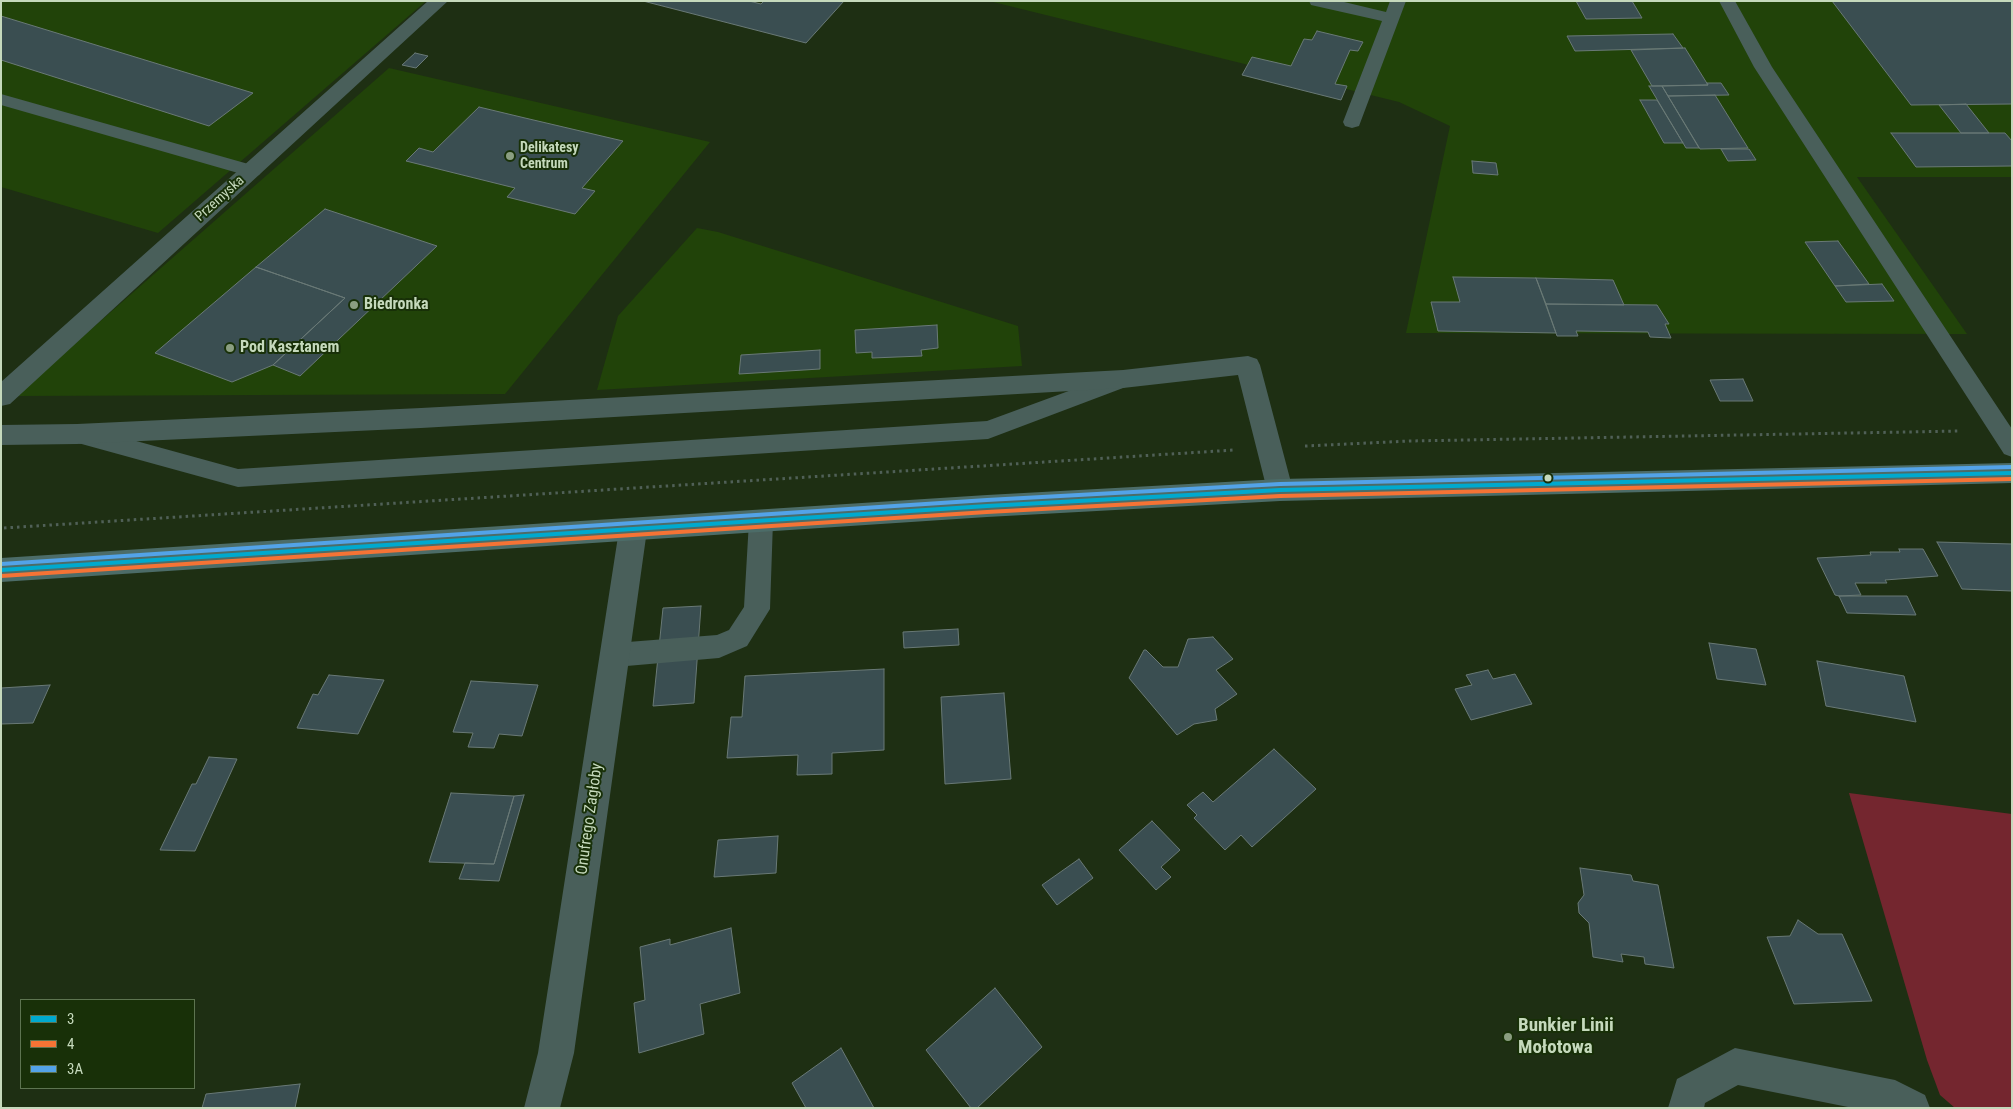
<!DOCTYPE html>
<html>
<head>
<meta charset="utf-8">
<style>
  body { margin:0 }
  #map { position:relative; width:2013px; height:1109px; overflow:hidden; background:#1e2f13; font-family:"Roboto Condensed",sans-serif }
  canvas { display:block }
  .frame { position:absolute; inset:0; border:2px solid #c5d9bc; pointer-events:none }
  .legend { position:absolute; left:20px; top:999px; width:175px; height:90px; box-sizing:border-box; background:#183008; border:1px solid #5d7450; margin:0; padding:6px 9px; list-style:none; font-size:15px; color:#c5d9bc }
  .legend li { display:flex; align-items:center; gap:10px; height:25px }
  .legend b { width:25px; border:1px solid #5d7450 }
</style>
</head>
<body>
<div id="map">
<canvas width="2013" height="1109"></canvas>
<div class="frame"></div>
<ul class="legend">
<li><b style="height:6px;background:#00a9ce"></b>3</li>
<li><b style="height:6px;background:#f57335"></b>4</li>
<li><b style="height:6px;background:#53a3e8"></b>3A</li>
</ul>
</div>
<script>
const ctx = document.querySelector('canvas').getContext('2d');
ctx.lineJoin = 'round';
function fill(path, color) {
  ctx.fillStyle = color;
  ctx.fill(path, 'evenodd');
}
function poly(rows) {
  const path = new Path2D();
  for (const r of rows) {
    path.moveTo(r[0], r[1]);
    for (let i = 2; i < r.length; i += 2) path.lineTo(r[i], r[i + 1]);
  }
  return path;
}
function trace(path, color, width, dash) {
  ctx.strokeStyle = color;
  ctx.lineWidth = width;
  ctx.lineCap = dash ? 'butt' : 'round';
  ctx.setLineDash(dash || []);
  ctx.stroke(path);
}
function label(font, color, halo, rows, align = 'center') {
  ctx.font = font + ' "Roboto Condensed",sans-serif';
  ctx.lineWidth = 4;
  ctx.setLineDash([]);
  ctx.textBaseline = 'middle';
  ctx.strokeStyle = halo;
  ctx.fillStyle = color;
  for (const [text, x, y, turn = 0] of rows) {
    ctx.save();
    ctx.translate(x, y);
    ctx.rotate((+turn || 0) * Math.PI / 180);
    ctx.textAlign = isNaN(turn) ? turn : align;
    if (halo) ctx.strokeText(text, 0, 0);
    ctx.fillText(text, 0, 0);
    ctx.restore();
  }
}
fill(poly([
  [1,1,426,1,158,233,1,187],
  [989,1,2012,1,2012,177,1857,177,1967,334,1406,333,1450,126,1399,102],
  [389,68,710,142,505,394,15,396],
  [697,228,718,232,1018,326,1022,366,597,390,618,316]
]), '#214309');
fill(poly([
  [1849,793,2012,814,2012,1108,1955,1108,1940,1095,1927,1060]
]), '#74262f');
const building = poly([
  [643,1,749,1,761,4,764,1,844,1,806,43,643,1],
  [1576,1,1632,1,1642,18,1586,19,1576,1],
  [1832,1,2012,1,2012,104,1911,105,1832,1],
  [1,16,253,93,209,126,1,60,1,16],
  [1317,31,1363,42,1358,51,1350,50,1335,84,1347,86,1341,100,1242,75,1252,57,1291,66,1304,39,1312,40,1317,31],
  [1673,34,1683,48,1575,51,1567,36,1673,34],
  [1685,48,1708,85,1652,86,1631,50,1685,48],
  [415,53,428,56,416,68,402,65,415,53],
  [1707,83,1721,83,1729,95,1668,96,1662,86,1708,85,1707,83],
  [1649,86,1662,86,1699,148,1686,148,1649,86],
  [1715,95,1748,148,1700,149,1668,96,1715,95],
  [1640,100,1657,100,1683,143,1664,143,1640,100],
  [1966,104,1989,133,1961,133,1939,105,1966,104],
  [479,107,525,118,623,141,582,188,595,191,575,214,507,197,515,188,406,161,419,148,433,152,479,107],
  [1891,133,2005,133,2012,141,2012,166,1916,167,1891,133],
  [1721,149,1749,149,1756,160,1728,161,1721,149],
  [1472,161,1496,163,1498,175,1473,173,1472,161],
  [325,209,437,246,300,376,273,365,345,298,256,267,325,209],
  [1838,241,1869,284,1835,286,1805,242,1838,241],
  [256,267,345,298,273,365,232,382,155,353,256,267],
  [1453,277,1536,278,1556,333,1438,331,1431,302,1460,302,1453,277],
  [1536,278,1613,280,1624,305,1546,304,1536,278],
  [1882,284,1894,301,1846,302,1835,286,1882,284],
  [1546,304,1657,305,1669,324,1665,324,1671,338,1650,337,1648,332,1576,331,1578,336,1557,336,1546,304],
  [937,325,938,348,921,350,922,356,872,358,872,352,856,353,855,330,937,325],
  [820,350,820,369,739,374,741,355,820,350],
  [1743,379,1753,401,1720,401,1710,380,1743,379],
  [1937,542,2012,544,2012,591,1962,589,1937,542],
  [1899,549,1923,549,1938,576,1885,580,1887,583,1855,583,1861,595,1839,596,1835,595,1817,558,1871,555,1870,552,1900,552,1899,549],
  [1839,596,1907,596,1916,615,1847,613,1839,596],
  [701,606,694,703,653,706,663,608,701,606],
  [958,629,959,645,904,648,903,632,958,629],
  [1213,637,1233,659,1216,670,1237,694,1215,709,1217,720,1194,724,1177,735,1129,678,1144,650,1146,650,1163,667,1178,667,1188,639,1213,637],
  [1709,643,1756,649,1766,685,1717,679,1709,643],
  [1817,661,1904,676,1916,722,1826,706,1817,661],
  [884,669,884,750,832,753,832,774,797,775,798,755,727,758,731,717,742,717,745,676,884,669],
  [1488,670,1493,679,1515,674,1532,704,1471,720,1455,689,1472,685,1466,675,1488,670],
  [329,675,384,680,358,734,297,728,313,694,318,695,329,675],
  [471,681,538,685,522,736,499,734,494,748,468,747,473,733,453,732,471,681],
  [50,685,33,723,1,724,1,688,50,685],
  [1004,693,1011,779,945,784,941,697,1004,693],
  [1274,749,1316,789,1252,847,1241,835,1225,850,1194,818,1197,815,1187,805,1203,792,1213,802,1274,749],
  [209,757,237,759,195,851,160,850,192,784,196,784,209,757],
  [451,793,514,796,494,864,429,862,451,793],
  [524,795,499,881,459,879,465,863,494,864,514,796,524,795],
  [1152,821,1180,850,1161,867,1171,877,1156,890,1119,850,1152,821],
  [778,836,776,873,714,877,718,840,778,836],
  [1079,859,1093,878,1057,905,1042,885,1079,859],
  [1580,868,1631,875,1633,881,1658,885,1674,968,1645,964,1644,957,1621,954,1623,962,1593,957,1589,923,1579,913,1578,903,1584,895,1580,868],
  [1798,920,1818,934,1842,934,1872,1001,1794,1004,1767,937,1790,936,1798,920],
  [731,928,740,993,700,1004,704,1034,639,1053,634,1003,645,1000,640,947,670,939,670,945,731,928],
  [995,988,1042,1047,977,1108,971,1108,926,1050,995,988],
  [841,1048,874,1108,806,1108,792,1083,841,1048],
  [300,1084,295,1108,202,1108,206,1094,300,1084]
]);
fill(building, '#3a4e51');
trace(building, '#697976', 1);
trace(poly([
  [1305,446,1410,441,1961,431],
  [4,528,1234,450]
]), '#506057', 3, [2.5, 4]);
fill(poly([
  [1309,1,1340,1,1386,12,1390,1,1406,1,1359,126,1352,128,1345,126,1343,122,1382,21,1311,5,1309,1],
  [1719,1,1735,1,1772,67,2012,429,2012,457,2004,454,1754,67,1719,1],
  [1,94,259,167,262,171,259,175,252,177,1,105,1,94],
  [1123,371,1131,373,1134,379,1131,385,988,439,238,487,78,443,70,440,66,434,70,428,78,425,238,469,987,421,1123,371],
  [761,511,770,514,773,521,770,609,747,646,719,658,615,667,606,663,602,655,606,647,615,643,717,635,729,630,744,607,749,521,752,514,761,511]
]), '#495f5a');
fill(poly([
  [428,1,448,1,10,404,1,406,1,382,428,1],
  [1248,356,1257,359,1260,365,1293,490,1289,497,1280,501,1271,497,1267,490,1238,375,1123,388,421,428,77,444,1,445,1,425,77,424,421,408,1123,370,1248,356],
  [633,519,643,522,647,530,574,1053,560,1108,524,1108,538,1053,619,530,623,522,633,519],
  [1735,1048,1895,1080,1925,1095,1930,1108,1853,1108,1738,1085,1705,1103,1704,1108,1668,1108,1677,1079,1735,1048]
]), '#495f5a');
fill(poly([
  [2012,463,2012,483,1280,501,987,517,1,582,1,558,987,495,1280,479,2012,463]
]), '#4c6c68');
trace(poly([
  [1,570,987,506,1280,490,2012,473]
]), '#00a9ce', 4);
trace(poly([
  [1,576,987,512,1280,496,2012,479]
]), '#f57335', 4);
trace(poly([
  [1,564,987,500,1280,484,2012,467]
]), '#53a3e8', 4);
for (const [x, y, r, color] of [
  [510,156,5,"#8b9e81"],
  [354,305,5,"#8b9e81"],
  [230,348,5,"#8b9e81"],
  [1548,478,4.5,"#c5d9bc"],
  [1508,1037,5,"#8b9e81"]
]) {
  const dot = new Path2D();
  dot.arc(x, y, r, 0, 2 * Math.PI);
  ctx.fillStyle = color;
  ctx.fill(dot);
  trace(dot, '#183008', 2);
}
label('bold 14px', '#c5d9bc', '#183008', [
  ["Delikatesy",520,148],
  ["Centrum",520,164]
], 'left');
label('14px', '#c5d9bc', '#183008', [
  ["Przemyska",220,199,-42]
]);
label('bold 16px', '#c5d9bc', '#183008', [
  ["Biedronka",364,305],
  ["Pod Kasztanem",240,348]
], 'left');
label('16px', '#c5d9bc', '#183008', [
  ["Onufrego Zagłoby",590,819,-82]
]);
label('bold 19px', '#c5d9bc', '#183008', [
  ["Bunkier Linii",1518,1026],
  ["Mołotowa",1518,1048]
], 'left');
</script>
</body>
</html>
